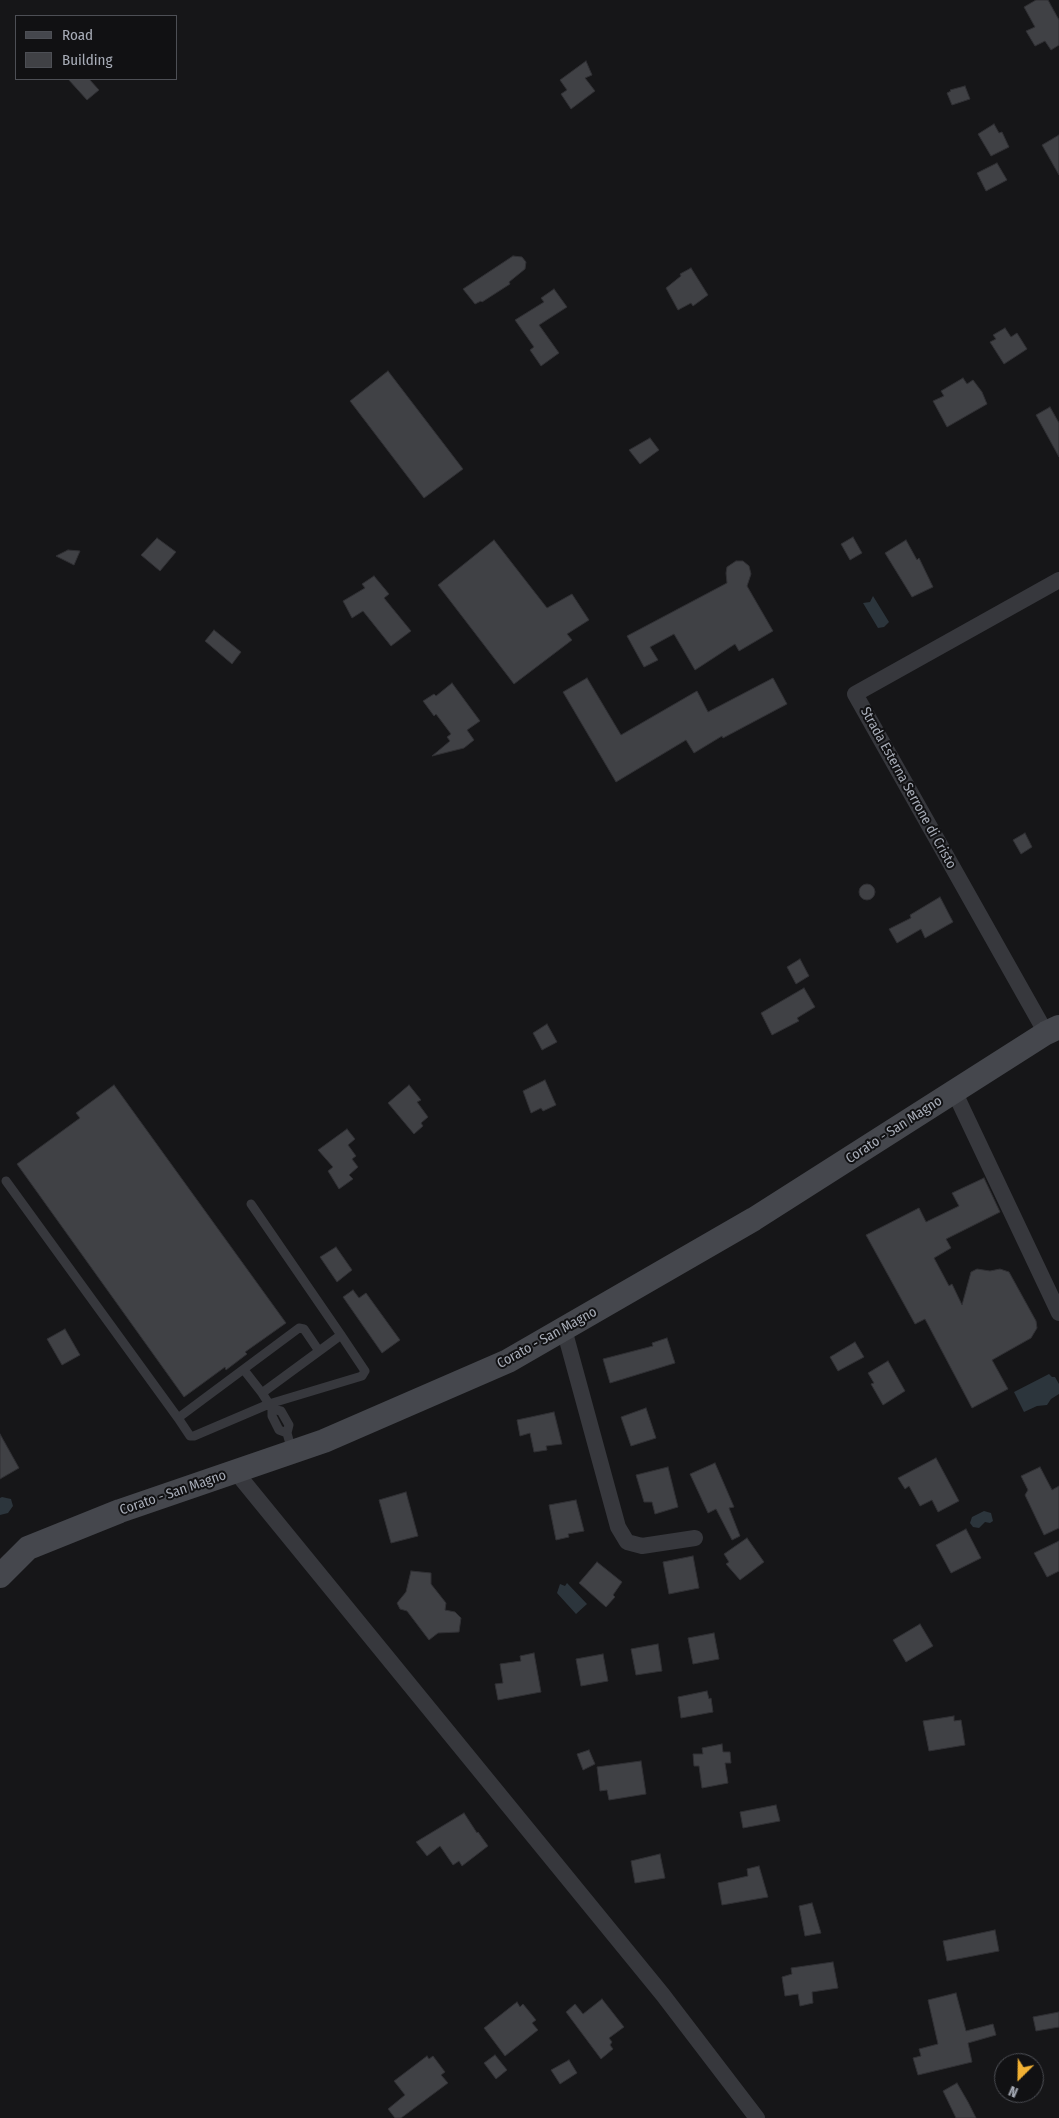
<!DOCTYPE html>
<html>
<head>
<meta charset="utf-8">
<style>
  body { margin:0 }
  #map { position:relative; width:1059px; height:2118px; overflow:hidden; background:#161618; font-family:"Fira Sans Condensed",sans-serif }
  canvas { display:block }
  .legend { position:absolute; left:15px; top:15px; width:162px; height:65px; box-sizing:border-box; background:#111113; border:1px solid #4d4f55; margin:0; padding:6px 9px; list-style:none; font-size:15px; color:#a8adb8 }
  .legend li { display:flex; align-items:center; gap:10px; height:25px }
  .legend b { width:25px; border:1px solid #4d4f55 }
  .north { position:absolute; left:994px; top:2053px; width:50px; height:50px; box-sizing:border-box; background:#111113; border:1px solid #4d4f55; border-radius:50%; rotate:203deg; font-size:14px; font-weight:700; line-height:20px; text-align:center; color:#a8adb8 }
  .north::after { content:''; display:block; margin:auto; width:18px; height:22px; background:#f2b134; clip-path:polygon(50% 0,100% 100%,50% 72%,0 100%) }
</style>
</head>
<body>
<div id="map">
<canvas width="1059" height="2118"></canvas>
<ul class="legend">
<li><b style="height:6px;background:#45474d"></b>Road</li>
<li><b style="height:14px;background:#404145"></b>Building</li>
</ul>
<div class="north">N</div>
</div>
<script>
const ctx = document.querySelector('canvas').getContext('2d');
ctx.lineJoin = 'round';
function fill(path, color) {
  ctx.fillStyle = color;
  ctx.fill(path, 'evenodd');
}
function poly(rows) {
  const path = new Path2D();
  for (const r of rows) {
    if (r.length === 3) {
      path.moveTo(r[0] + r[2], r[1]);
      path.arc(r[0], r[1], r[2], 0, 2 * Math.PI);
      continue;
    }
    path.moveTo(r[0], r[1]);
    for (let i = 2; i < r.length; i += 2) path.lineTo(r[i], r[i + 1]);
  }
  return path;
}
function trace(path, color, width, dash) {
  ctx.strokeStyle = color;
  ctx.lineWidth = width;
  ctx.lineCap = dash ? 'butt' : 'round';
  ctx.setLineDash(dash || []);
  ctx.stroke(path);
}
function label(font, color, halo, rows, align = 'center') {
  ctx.font = font + ' "Fira Sans Condensed",sans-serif';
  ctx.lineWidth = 4;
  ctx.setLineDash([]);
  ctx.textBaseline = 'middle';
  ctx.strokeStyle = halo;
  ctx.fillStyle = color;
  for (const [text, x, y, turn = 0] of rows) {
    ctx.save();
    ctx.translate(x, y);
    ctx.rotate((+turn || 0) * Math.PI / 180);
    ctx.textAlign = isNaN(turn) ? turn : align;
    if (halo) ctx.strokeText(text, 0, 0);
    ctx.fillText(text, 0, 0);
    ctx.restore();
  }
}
fill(poly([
  [873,596,889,622,884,627,878,628,863,603,870,602],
  [1049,1374,1052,1377,1055,1377,1059,1384,1059,1394,1051,1399,1047,1405,1037,1406,1024,1412,1014,1392],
  [2,1497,11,1499,13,1506,8,1513,0,1515,0,1498],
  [984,1511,991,1513,993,1521,990,1523,985,1522,979,1528,973,1527,970,1523,972,1517],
  [567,1583,587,1604,576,1614,557,1593,560,1584,565,1586]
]), '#2c353c');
const building = poly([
  [1036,0,1048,0,1059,20,1059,45,1051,50,1045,41,1035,46,1026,31,1035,27,1024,7,1036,0],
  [586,61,592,75,585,78,595,91,571,109,561,94,567,90,560,80,586,61],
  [68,79,89,79,99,90,87,100,68,79],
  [965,86,970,99,952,105,947,93,951,91,950,90,965,86],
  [994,124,999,133,1002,132,1009,147,991,156,978,134,994,124],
  [1059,135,1059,175,1042,145,1059,135],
  [997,163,1007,180,986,191,977,173,997,163],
  [513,256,522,257,526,262,525,269,509,282,510,284,482,302,481,301,475,304,463,289,513,256],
  [691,268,708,295,693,306,691,303,678,310,666,288,681,276,680,274,691,268],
  [554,289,567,307,539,325,559,353,541,366,530,350,534,347,515,320,544,302,541,298,554,289],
  [1005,328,1011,337,1017,333,1027,349,1004,364,990,342,996,339,993,335,1005,328],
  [388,371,463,469,424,498,350,401,388,371],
  [963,378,967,384,973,380,982,392,987,404,947,427,933,401,944,396,941,391,963,378],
  [1050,407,1059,423,1059,457,1036,415,1050,407],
  [650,438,659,450,640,464,629,450,650,438],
  [853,537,862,553,850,560,841,544,853,537],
  [157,538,176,552,160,571,141,555,157,538],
  [494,540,547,608,572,594,589,620,567,634,572,640,514,684,438,585,494,540],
  [906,540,917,560,919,558,933,587,912,597,885,553,906,540],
  [68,550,80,551,74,565,56,556,68,550],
  [736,561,743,561,749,566,751,574,747,586,773,631,739,651,735,644,695,670,674,634,650,647,658,660,644,667,627,636,727,583,726,573,727,567,736,561],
  [374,576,389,594,384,598,411,631,391,646,363,611,352,618,343,601,365,588,362,584,374,576],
  [214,630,241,652,232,664,205,641,214,630],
  [587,678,621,735,697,691,708,712,773,678,787,704,723,738,722,736,694,753,686,740,616,782,563,692,587,678],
  [452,683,480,721,467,730,474,740,464,748,432,756,450,741,447,737,451,734,436,714,434,716,423,701,434,694,436,696,452,683],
  [1025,833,1032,847,1021,854,1013,840,1025,833],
  [867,892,8],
  [940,897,953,922,925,938,921,929,897,943,889,929,911,918,910,915,940,897],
  [800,959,809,976,796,984,787,967,800,959],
  [804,988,815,1007,797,1018,799,1021,772,1035,761,1013,804,988],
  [547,1024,557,1042,542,1050,533,1033,547,1024],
  [545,1080,556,1105,543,1111,541,1108,531,1113,523,1091,545,1080],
  [114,1085,286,1323,245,1352,247,1354,226,1370,225,1367,184,1397,17,1164,80,1118,76,1113,114,1085],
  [409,1085,421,1100,417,1102,428,1117,421,1123,423,1126,414,1134,388,1103,409,1085],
  [347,1129,355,1139,348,1145,356,1156,352,1159,358,1167,349,1175,353,1179,339,1189,328,1171,333,1167,318,1150,347,1129],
  [984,1178,1000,1212,946,1239,951,1248,934,1258,949,1286,952,1284,962,1305,971,1272,977,1269,990,1271,1000,1269,1009,1272,1036,1321,1037,1328,1031,1338,992,1360,1008,1389,972,1408,925,1319,915,1324,866,1235,919,1208,926,1222,959,1206,952,1193,984,1178],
  [336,1247,352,1270,337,1282,320,1257,336,1247],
  [353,1290,359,1298,366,1293,400,1340,382,1353,343,1297,353,1290],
  [65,1329,80,1355,62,1365,47,1339,65,1329],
  [667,1338,675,1363,610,1383,603,1359,653,1346,652,1343,667,1338],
  [855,1342,864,1357,838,1371,830,1357,855,1342],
  [888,1361,905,1391,883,1405,871,1384,874,1383,868,1373,888,1361],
  [646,1408,656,1438,631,1446,621,1417,646,1408],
  [554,1412,562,1444,546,1446,547,1450,534,1452,530,1433,520,1436,517,1420,554,1412],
  [0,1434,19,1468,0,1479,0,1434],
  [936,1458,959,1501,938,1512,932,1500,920,1506,909,1486,905,1489,898,1478,936,1458],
  [715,1463,734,1507,729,1508,740,1536,732,1540,716,1509,708,1513,690,1474,715,1463],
  [668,1467,678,1507,655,1514,652,1502,644,1502,636,1475,668,1467],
  [1040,1467,1052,1490,1059,1486,1059,1528,1044,1535,1025,1495,1028,1490,1021,1476,1040,1467],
  [406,1492,418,1536,391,1543,379,1500,406,1492],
  [576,1500,584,1531,568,1534,569,1537,556,1540,549,1505,576,1500],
  [966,1529,981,1558,951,1573,936,1545,966,1529],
  [747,1538,764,1562,740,1580,726,1564,729,1562,724,1554,747,1538],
  [1059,1541,1059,1571,1047,1577,1034,1553,1059,1541],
  [693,1556,699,1588,669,1594,663,1562,693,1556],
  [597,1562,622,1582,613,1595,615,1597,606,1607,579,1583,597,1562],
  [411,1571,431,1573,431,1584,446,1603,445,1610,455,1612,461,1618,459,1632,438,1633,429,1640,407,1611,400,1609,397,1603,406,1592,411,1571],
  [920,1624,933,1646,906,1662,893,1640,920,1624],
  [714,1633,719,1659,693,1664,688,1638,714,1633],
  [658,1644,662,1671,636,1675,631,1649,658,1644],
  [534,1653,541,1692,498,1700,495,1684,503,1683,500,1664,521,1661,520,1656,534,1653],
  [603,1654,608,1681,581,1686,576,1659,603,1654],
  [707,1691,709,1699,711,1698,713,1712,681,1718,678,1697,707,1691],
  [954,1716,954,1721,961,1720,965,1745,929,1751,923,1721,954,1716],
  [722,1744,723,1752,730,1752,731,1763,725,1763,728,1783,702,1788,699,1766,694,1766,693,1754,703,1754,702,1748,722,1744],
  [589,1750,595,1764,583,1770,577,1754,589,1750],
  [641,1761,646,1794,609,1800,607,1790,600,1791,597,1767,641,1761],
  [776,1805,780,1821,743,1828,740,1812,776,1805],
  [464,1813,477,1833,478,1832,488,1846,462,1866,459,1861,453,1865,440,1846,427,1856,416,1842,464,1813],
  [660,1854,665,1878,635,1883,631,1861,660,1854],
  [759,1866,768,1897,722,1905,718,1883,748,1876,747,1869,759,1866],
  [812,1903,821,1933,805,1936,799,1906,812,1903],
  [995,1930,999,1951,947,1961,943,1941,995,1930],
  [833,1962,838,1988,812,1992,813,2003,800,2006,798,1994,785,1996,782,1977,792,1974,791,1968,833,1962],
  [956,1993,966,2031,993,2024,996,2035,968,2043,972,2062,918,2075,913,2058,921,2056,919,2049,938,2044,928,2000,956,1993],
  [602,1999,624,2027,609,2038,612,2042,610,2045,613,2049,601,2059,566,2012,575,2004,583,2014,602,1999],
  [517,2002,520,2007,523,2004,536,2020,532,2023,538,2030,505,2056,484,2028,517,2002],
  [1059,2012,1059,2027,1036,2031,1033,2017,1059,2012],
  [495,2055,507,2070,496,2079,484,2063,495,2055],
  [427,2056,429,2059,433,2056,445,2072,441,2075,448,2083,401,2118,395,2118,388,2109,405,2095,394,2081,427,2056],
  [569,2060,577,2073,560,2084,551,2070,569,2060],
  [957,2083,968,2102,976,2118,956,2118,943,2091,957,2083]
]);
fill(building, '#404145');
trace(building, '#303034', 1);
trace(poly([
  [6,1181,178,1418],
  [251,1204,341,1335,365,1371,362,1376,269,1404,262,1393,341,1335],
  [244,1370,262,1393],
  [272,1409,272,1416,279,1430,287,1433],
  [292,1451,287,1433,289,1425,281,1411,272,1409,269,1404,194,1436,190,1436,178,1418,299,1328,304,1329,319,1351]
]), '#37383d', 9);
trace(poly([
  [1046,1033,855,694,1059,580],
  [954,1091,1059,1313],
  [564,1329,618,1527,627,1542,642,1546,695,1538],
  [235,1471,663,1995,757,2118]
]), '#37383d', 16);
trace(poly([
  [0,1576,28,1548,120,1511,324,1441,508,1361,754,1219,1046,1033,1059,1027]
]), '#45474d', 24);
label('14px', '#a8adb8', '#111113', [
  ["Strada Esterna Serrone di Cristo",908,788,61],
  ["Corato - San Magno",894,1130,-33],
  ["Corato - San Magno",547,1338,-29],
  ["Corato - San Magno",173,1493,-19]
]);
</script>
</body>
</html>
